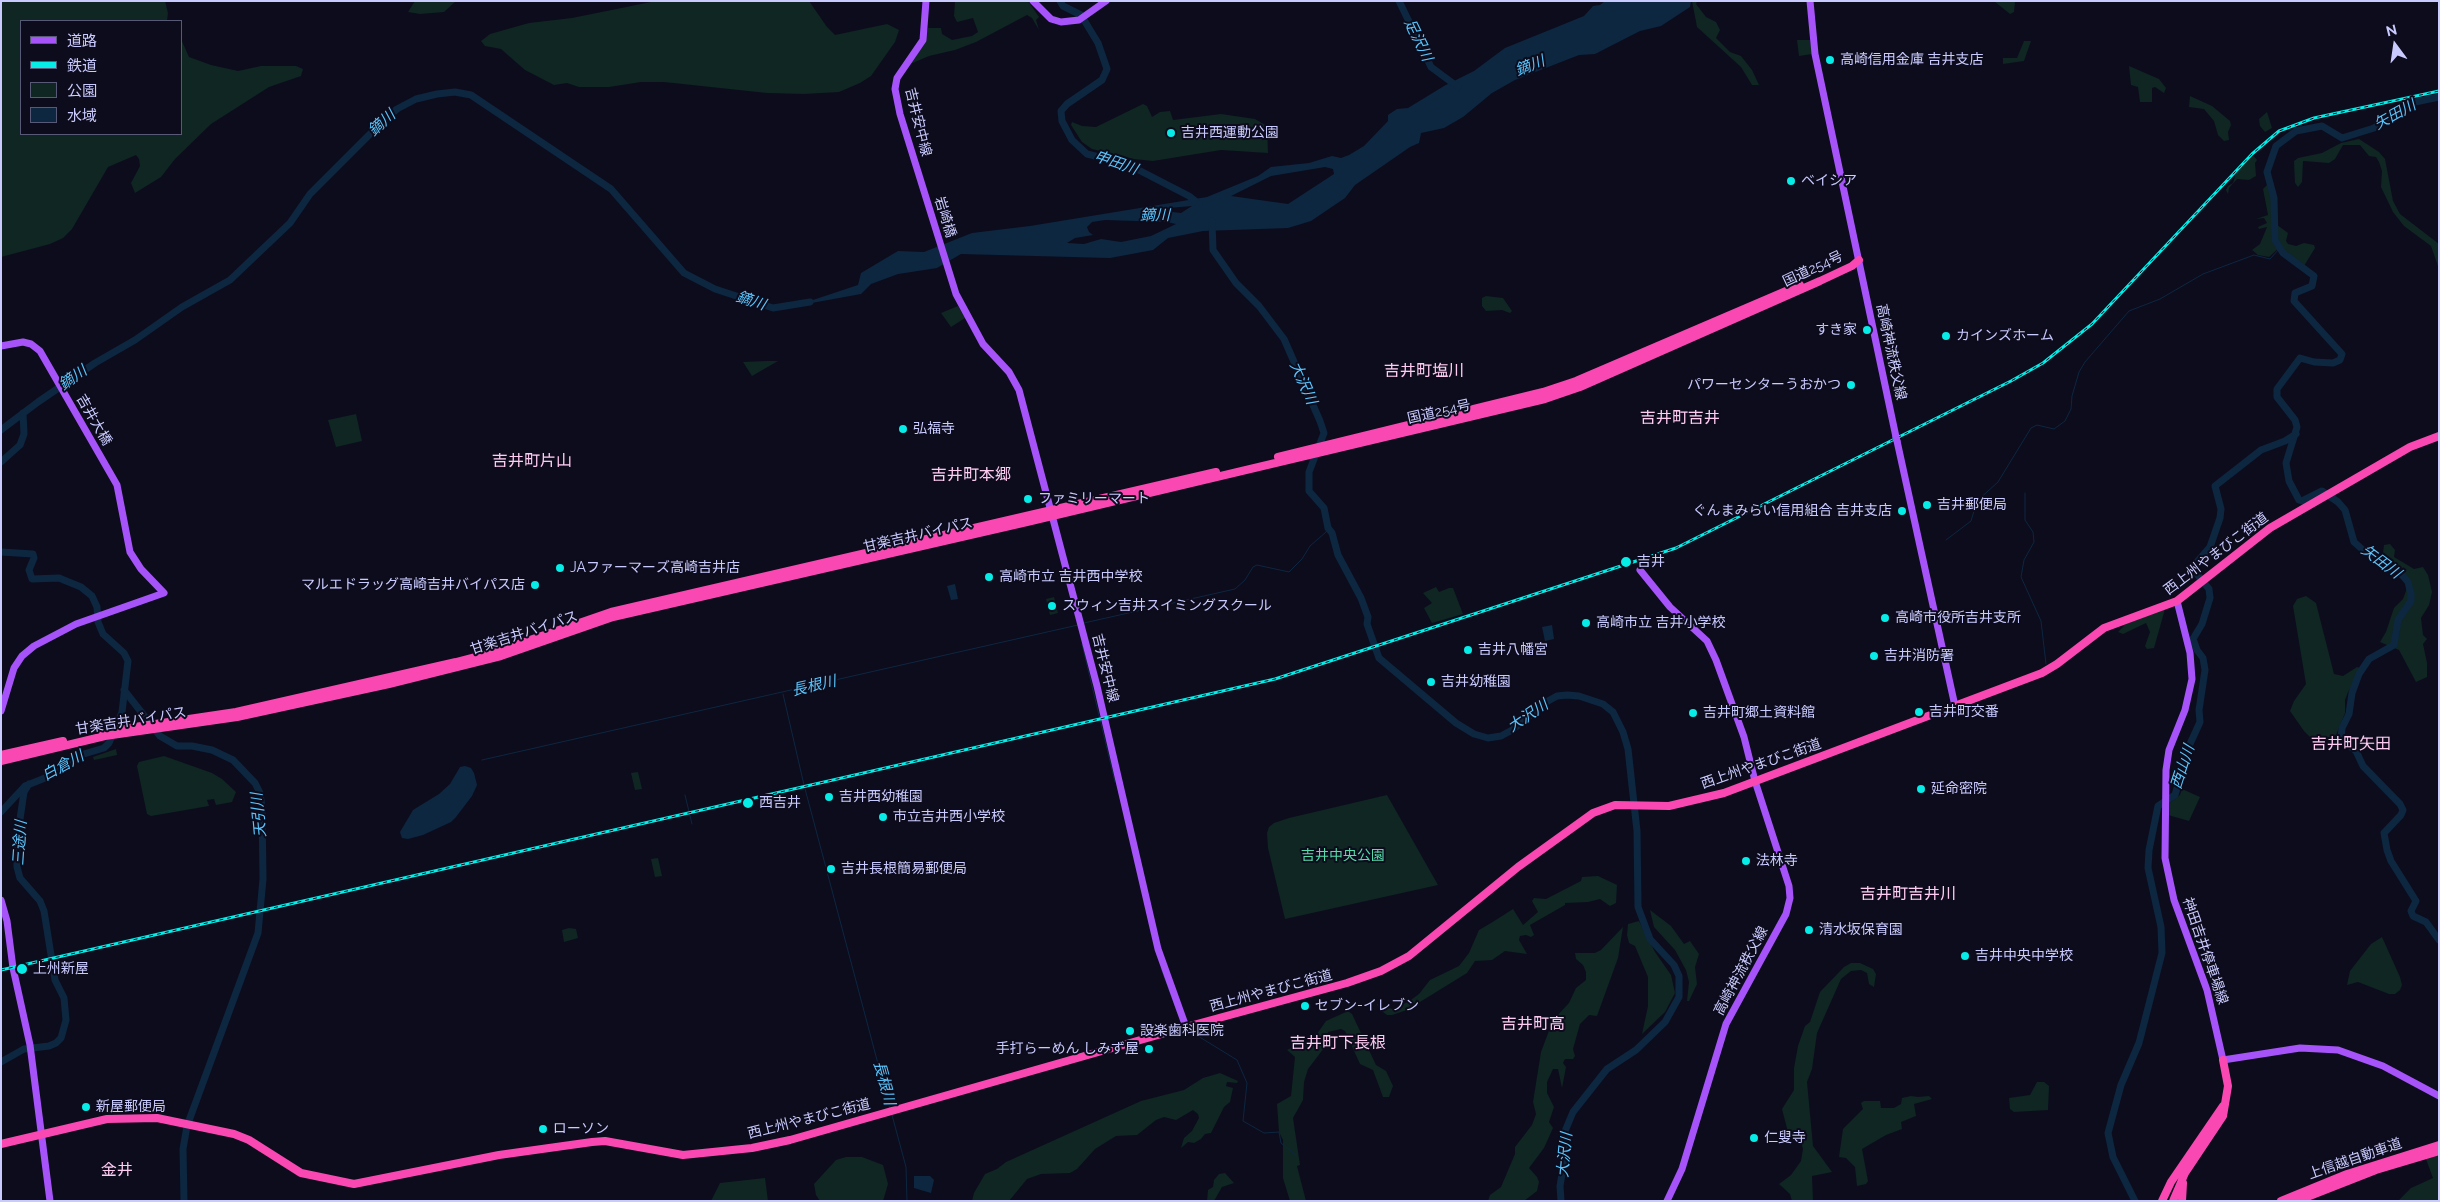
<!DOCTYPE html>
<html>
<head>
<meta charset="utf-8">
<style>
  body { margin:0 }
  #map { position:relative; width:2440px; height:1202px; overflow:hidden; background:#0d0c1d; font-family:Raleway,"Noto Sans JP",sans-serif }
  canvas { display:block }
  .frame { position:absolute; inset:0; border:2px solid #c9cafe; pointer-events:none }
  .legend { position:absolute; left:20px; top:20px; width:162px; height:115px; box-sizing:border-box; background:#0d0c1d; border:1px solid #585877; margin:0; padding:6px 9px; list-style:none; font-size:15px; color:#c9cafe }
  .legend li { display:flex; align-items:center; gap:10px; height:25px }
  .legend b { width:25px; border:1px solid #585877 }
  .north { position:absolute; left:2370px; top:20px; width:50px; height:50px; -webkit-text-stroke:4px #0d0c1d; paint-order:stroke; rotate:346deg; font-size:14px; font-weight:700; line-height:20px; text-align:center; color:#c9cafe }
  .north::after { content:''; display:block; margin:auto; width:18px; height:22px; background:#c9cafe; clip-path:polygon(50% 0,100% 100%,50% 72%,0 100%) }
</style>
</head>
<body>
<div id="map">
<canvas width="2440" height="1202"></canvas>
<div class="frame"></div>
<ul class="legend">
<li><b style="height:6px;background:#a753fa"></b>道路</li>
<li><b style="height:6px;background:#06ece7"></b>鉄道</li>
<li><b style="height:14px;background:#0f2623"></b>公園</li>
<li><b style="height:14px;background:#0d2740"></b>水域</li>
</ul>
<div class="north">N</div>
</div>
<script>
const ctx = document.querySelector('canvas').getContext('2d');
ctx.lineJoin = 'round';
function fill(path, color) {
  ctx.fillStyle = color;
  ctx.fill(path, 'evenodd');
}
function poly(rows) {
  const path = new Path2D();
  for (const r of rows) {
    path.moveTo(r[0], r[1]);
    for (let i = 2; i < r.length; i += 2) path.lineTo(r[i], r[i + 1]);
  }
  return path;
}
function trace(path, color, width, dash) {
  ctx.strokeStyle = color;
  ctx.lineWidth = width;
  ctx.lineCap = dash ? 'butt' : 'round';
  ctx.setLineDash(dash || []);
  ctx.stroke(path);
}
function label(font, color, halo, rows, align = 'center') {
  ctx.font = font + ' Raleway,"Noto Sans JP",sans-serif';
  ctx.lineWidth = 4;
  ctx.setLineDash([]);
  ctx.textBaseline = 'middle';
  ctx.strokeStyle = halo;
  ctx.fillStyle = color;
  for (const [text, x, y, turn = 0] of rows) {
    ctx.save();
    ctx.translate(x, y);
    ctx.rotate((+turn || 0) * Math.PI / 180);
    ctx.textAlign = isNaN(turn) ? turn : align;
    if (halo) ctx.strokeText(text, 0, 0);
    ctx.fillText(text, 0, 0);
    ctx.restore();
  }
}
fill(poly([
  [1,1,165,1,168,13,167,21,21,21,21,134,181,134,181,39,189,57,211,65,238,71,261,66,296,66,303,69,301,76,269,87,211,124,175,159,161,177,135,193,131,183,140,166,139,159,136,155,108,167,72,229,63,238,50,244,1,257],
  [415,1,456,1,444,12,420,14,408,12],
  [656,1,809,1,827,27,835,35,887,24,899,30,895,42,871,76,860,83,839,92,804,94,767,93,664,82,641,82,609,87,579,87,567,83,554,85,525,70,501,49,485,46,481,41,490,34,529,23,572,18],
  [955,1,1028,1,1039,17,1036,20,1039,30,1032,18,1027,15,976,42,955,50,929,56,908,65,923,46,928,28,941,28,942,34,952,40,972,36,978,32,973,18,957,22,954,16],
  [1692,1,1697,1,1696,4,1706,17,1716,22,1720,30,1716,38,1730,52,1741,56,1752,70,1759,85,1752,85,1741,67,1697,27],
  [1994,1,2015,2,2014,12,2010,14],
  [1797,40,1810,40,1812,54,1799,56],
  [2024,41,2031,41,2024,61,2003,64,2003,58,2017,58],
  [2129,66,2159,79,2166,88,2164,93,2155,87,2152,88,2152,102,2140,102,2138,87,2131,85],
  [2190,96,2212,106,2230,121,2231,125,2228,132,2229,140,2224,141,2218,135,2214,121,2204,109,2189,107],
  [1143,104,1147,106,1152,117,1160,112,1170,111,1173,120,1221,114,1255,119,1267,126,1268,153,1221,150,1153,161,1134,159,1092,149,1082,142,1071,125,1072,122,1082,126,1096,127],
  [2267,112,2272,128,2265,132,2260,126,2259,119],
  [2359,139,2379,152,2385,159,2393,201,2400,214,2439,244,2439,269,2431,246,2404,226,2393,212,2381,187,2382,171,2379,162,2376,157,2369,156,2360,145,2343,145,2335,159,2329,163,2303,161,2302,182,2298,187,2295,183,2294,161,2298,158,2322,153,2341,143],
  [2252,154,2257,160,2255,163,2256,176,2249,180,2237,179,2229,188,2228,194,2226,190,2228,186,2233,183,2236,173],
  [2268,184,2271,197,2273,222,2288,233,2286,241,2288,244,2296,246,2304,243,2314,245,2315,248,2304,266,2280,247,2269,257,2258,255,2252,250,2260,244,2267,227,2259,229,2258,227,2267,223,2264,218,2256,219,2268,215,2263,189],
  [1486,296,1503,298,1512,311,1510,313,1502,310,1486,311,1482,306,1482,298],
  [958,306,965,318,951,327,941,313],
  [767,361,778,361,752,376,743,362],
  [356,414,362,441,336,447,328,420],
  [2390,544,2395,550,2394,557,2414,569,2423,567,2428,575,2432,592,2429,605,2421,618,2423,635,2427,639,2423,644,2427,663,2427,677,2416,682,2399,650,2380,642,2386,632,2394,608,2403,599,2406,591,2406,576,2383,553,2384,545],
  [1436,587,1439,592,1449,588,1453,588,1463,614,1432,623,1424,608,1432,603,1423,593],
  [2306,596,2316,603,2334,674,2343,676,2357,667,2361,668,2362,672,2348,692,2345,700,2345,713,2336,735,2319,741,2312,739,2304,731,2290,711,2294,701,2306,684,2293,606,2297,599],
  [1054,597,1058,613,1050,615,1046,599],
  [2165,609,2154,648,2147,649,2145,646,2150,632,2146,623,2123,634,2118,632,2126,624],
  [116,749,117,755,94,760,93,757],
  [164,756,212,773,222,779,236,792,232,802,216,805,214,799,207,800,209,806,151,816,147,814,137,766,139,762],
  [638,772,642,789,635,790,631,773],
  [2182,789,2200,797,2189,821,2168,815,2168,804,2180,795],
  [1387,795,1438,885,1285,919,1268,848,1267,833,1269,827,1274,823,1289,818],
  [658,858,662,876,655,877,651,859],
  [1598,876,1617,885,1616,903,1610,906,1600,899,1588,902,1565,903,1565,905,1530,925,1534,935,1531,937,1526,935,1520,936,1519,940,1527,954,1505,951,1492,960,1475,961,1467,973,1407,1010,1392,1015,1387,1015,1379,1009,1377,1004,1392,1009,1408,1002,1419,994,1430,980,1459,966,1469,953,1479,930,1491,923,1513,909,1523,925,1538,912,1532,901,1534,898,1546,899,1581,881,1582,877],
  [1650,910,1671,926,1684,944,1690,941,1699,954,1695,967,1697,984,1689,1001,1687,1001,1689,982,1686,970,1675,950,1654,927],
  [1639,921,1655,952,1671,975,1675,993,1665,1012,1642,1034,1648,1006,1648,977,1635,946,1629,943,1627,935,1628,924],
  [1623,927,1618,958,1597,1016,1589,1015,1580,1024,1573,1049,1575,1056,1573,1059,1565,1059,1563,1063,1566,1067,1562,1088,1558,1069,1553,1069,1547,1082,1547,1093,1554,1107,1549,1122,1553,1128,1544,1148,1529,1168,1537,1177,1539,1182,1537,1191,1524,1201,1488,1201,1490,1195,1501,1187,1515,1154,1515,1147,1532,1125,1536,1114,1533,1102,1541,1052,1550,1028,1555,1018,1569,1003,1576,988,1586,980,1586,972,1583,965,1576,959,1575,953,1595,953,1601,950],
  [569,928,576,929,578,938,564,942,562,930],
  [2382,937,2400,977,2402,985,2400,990,2395,994,2389,994,2358,982,2347,985,2350,971,2371,944],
  [1851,963,1860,963,1873,969,1876,974,1874,987,1869,984,1867,973,1861,970,1851,971,1841,979,1817,1033,1812,1069,1807,1082,1813,1146,1832,1172,1812,1176,1813,1201,1792,1201,1790,1194,1779,1184,1791,1175,1801,1161,1803,1149,1801,1142,1797,1138,1790,1140,1782,1109,1794,1090,1794,1068,1798,1046,1805,1026,1810,1022,1820,992,1844,967],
  [1348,1011,1352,1014,1376,1065,1386,1071,1393,1086,1389,1097,1383,1097,1373,1070,1360,1064,1345,1031,1341,1029,1328,1032,1324,1048,1308,1069,1304,1082,1303,1100,1293,1118,1300,1165,1297,1166,1306,1201,1290,1201,1283,1178,1283,1140,1279,1132,1277,1104,1291,1096,1295,1057,1287,1050,1303,1042,1310,1044,1326,1021],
  [1220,1073,1238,1081,1237,1083,1227,1082,1226,1086,1233,1088,1230,1102,1224,1107,1211,1133,1205,1134,1201,1139,1194,1143,1188,1142,1181,1148,1184,1138,1192,1131,1199,1118,1198,1114,1193,1110,1176,1120,1164,1117,1156,1120,1137,1135,1116,1136,1095,1149,1077,1169,1070,1173,1041,1174,1027,1179,1009,1201,972,1201,974,1193,985,1174,997,1169,1006,1162,1141,1101,1184,1090,1203,1078],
  [2037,1082,2044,1082,2049,1086,2048,1110,2014,1112,2010,1109,2009,1098,2030,1095],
  [1911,1096,1918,1097,1929,1096,1932,1099,1914,1104,1916,1116,1901,1122,1902,1129,1886,1135,1862,1149,1868,1181,1866,1184,1857,1186,1855,1167,1846,1158,1839,1157,1843,1129,1863,1109,1861,1103,1864,1101,1880,1101,1881,1108,1894,1108,1901,1104,1902,1098],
  [2439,1155,2439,1201,2398,1201,2411,1188,2433,1178,2426,1159],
  [846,1157,862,1157,883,1165,888,1184,883,1201,820,1201,816,1195,814,1184,836,1160],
  [1225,1173,1234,1183,1222,1187,1214,1201,1207,1201,1208,1190,1213,1187,1214,1180,1219,1174],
  [765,1178,768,1201,711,1201,720,1183]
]), '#0f2623');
fill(poly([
  [1605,1,1691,1,1690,7,1661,26,1640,31,1595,54,1579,55,1515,80,1492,93,1463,117,1444,128,1421,133,1419,143,1410,147,1355,185,1345,198,1311,221,1288,228,1203,231,1168,238,1153,250,1110,258,961,254,937,268,898,274,871,284,861,294,795,306,858,285,861,273,898,251,924,252,972,233,1030,226,1207,197,1258,176,1271,167,1309,163,1332,156,1341,158,1349,155,1364,146,1388,121,1388,115,1397,109,1408,108,1444,86,1474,71,1505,48,1584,16,1593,6,1600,5],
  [1325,167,1333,169,1334,174,1288,204,1231,196,1271,176],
  [1192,206,1181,213,1164,211,1168,208],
  [1105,220,1167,222,1176,224,1151,236,1121,242,1101,239,1084,244,1067,243,1075,238,1093,235,1089,232,1087,227,1092,222],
  [955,584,958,599,951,600,947,586],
  [1552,625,1554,639,1545,641,1542,627],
  [465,766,471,768,474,773,477,785,472,796,456,817,451,822,423,835,408,839,402,838,400,832,413,810,439,794,450,784,460,767],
  [914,1176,930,1176,934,1180,931,1193,914,1188]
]), '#0d2740');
trace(poly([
  [2025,493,2025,520,2033,532,2034,542,2024,560,2021,577,2041,621,2046,664],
  [1946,540,1971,521,1977,501,1998,482,2031,428,2037,425,2054,429,2065,421,2071,409,2072,396,2079,372,2085,362,2129,311,2160,299,2203,274,2254,255,2270,259,2280,248],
  [1084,623,1235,589,1245,580,1253,567,1257,565,1289,572,1302,559,1310,546,1326,532,1328,528],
  [1082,644,1115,782],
  [783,694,804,785,890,1109],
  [482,760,1078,625],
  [685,795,692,824],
  [1161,968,1178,1014],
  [1193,1033,1237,1060,1247,1083,1243,1121,1264,1133,1279,1132,1281,1143,1297,1156],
  [892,1115,906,1167,907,1201]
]), '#0d2740', 1);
trace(poly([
  [1060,1,1063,6,1081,15,1098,43,1107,69,1102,80,1067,104,1061,111,1062,121,1072,140,1087,154,1127,164,1189,196,1199,204],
  [1399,1,1431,67,1458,87],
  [2439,97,2415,102,2374,128,2342,138,2322,126,2296,131,2276,146,2267,172,2274,198,2275,240,2283,253,2314,276,2312,286,2295,293,2294,301,2342,354,2340,360,2333,363,2314,362,2300,358,2277,389,2277,397,2295,420,2297,427,2286,463,2289,481,2299,500,2302,501,2322,491,2338,502,2345,510,2354,542,2363,550,2380,557,2403,576,2408,582,2411,594,2411,601,2398,620,2394,645,2369,659,2359,674,2352,693,2349,714,2342,728,2341,739,2356,751,2363,766,2400,804,2403,810,2401,815,2384,833,2387,850,2391,861,2416,901,2411,911,2413,916,2426,922,2439,940],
  [1212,221,1213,250,1236,283,1259,306,1284,339,1320,421,1324,433,1309,472,1309,491,1324,508,1328,528,1332,533,1338,555,1361,598,1368,617,1367,624,1379,658,1456,723,1474,734,1488,738,1501,736,1512,730,1548,701,1557,696,1567,695,1579,696,1603,704,1613,712,1623,732,1628,749,1637,831,1638,907,1650,939,1674,965,1679,976,1679,997,1665,1022,1636,1050,1607,1069,1573,1112,1563,1136,1565,1156,1560,1186,1561,1201],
  [1,430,38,402,95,363,135,340,182,307,230,280,290,223,310,194,382,122,397,109,416,99,437,94,455,92,471,95,611,189,684,273,715,289,773,308,810,302],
  [1,462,20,445,24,434,23,413],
  [1,552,33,554,34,558,29,570,32,579,59,578,81,587,92,596,97,607,98,622,103,634,124,653,128,661,122,712,109,743,104,748,77,756,55,774,25,786,1,812],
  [124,690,160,736,177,746,192,746,212,750,233,760,255,783,260,793,262,808,263,879,258,933,187,1126,183,1149,184,1201],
  [1,1062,24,1049,49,1046,56,1043,61,1038,66,1020,64,998,55,980,44,911,40,901,20,878,17,867,17,839,24,792,29,784],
  [2135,1201,2113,1157,2108,1133,2121,1085,2139,1043,2162,953,2161,927,2148,868,2149,850,2158,806,2175,795,2190,744,2200,722,2199,710,2205,670,2203,658,2197,650,2193,639,2202,624,2210,598,2209,589,2197,574,2196,563,2210,547,2220,518,2221,509,2215,486,2261,450,2285,441,2296,434]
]), '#0d2740', 7);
trace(poly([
  [926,1,923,40,897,78,895,89,900,114,956,294,983,344,1009,372,1019,390,1097,686,1158,949,1186,1027],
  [1033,1,1051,19,1061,22,1079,20,1106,1],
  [1810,1,1815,54,1896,437],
  [1,346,23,342,31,344,40,351,117,485,130,552,141,569,164,593,76,624,34,646,22,656,14,668,1,711],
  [1897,441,1955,706],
  [1640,570,1670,607,1707,641,1716,660,1744,737,1755,781,1789,886,1790,898,1786,914,1726,1024,1682,1169,1667,1201],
  [2177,601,2190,653,2192,679,2185,710,2169,750,2166,770,2165,858,2174,900,2207,990,2223,1060,2300,1048,2338,1050,2383,1066,2439,1096],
  [1,900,7,921,13,968,30,1045,50,1201]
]), '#a753fa', 7);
trace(poly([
  [1278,457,1543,392,1576,381,1800,285],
  [101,732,236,712,456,662,498,651,611,612,1216,472],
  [1,755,63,741],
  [1,761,105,736,237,717,389,684,501,656,613,617,1027,522,1545,399,1580,387,1820,281,1852,266,1859,260],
  [1,1144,107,1119,157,1118,234,1134,249,1140,301,1173,354,1184,499,1155,592,1142,605,1141,683,1155,752,1148,790,1140,1186,1027,1347,983,1381,971,1409,956,1518,867,1593,813,1615,805,1669,806,1724,793,2042,673,2057,664,2104,628,2177,601,2270,528,2410,447,2439,436],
  [2162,1201,2171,1182,2223,1106],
  [2173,1201,2185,1173,2223,1116,2228,1086,2223,1060],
  [2182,1201,2183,1183],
  [2281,1201,2347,1174,2439,1145],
  [2297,1201,2376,1170,2439,1151]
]), '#fa48b3', 8);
const rail = poly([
  [1,970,1275,679,1676,548,2011,381,2043,363,2092,324,2252,154,2279,131,2314,118,2439,91]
]);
trace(rail, '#06ece7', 3);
trace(rail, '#0d0c1d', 1, [4]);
trace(poly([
  [1896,437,1897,441]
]), '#a753fa', 7);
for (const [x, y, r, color] of [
  [1830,60,5,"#06ece7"],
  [1171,133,5,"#06ece7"],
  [1791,181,5,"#06ece7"],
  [1867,330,5,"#06ece7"],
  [1946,336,5,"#06ece7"],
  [1851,385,5,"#06ece7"],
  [903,429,5,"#06ece7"],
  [1028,499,5,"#06ece7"],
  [1927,505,5,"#06ece7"],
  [1902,511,5,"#06ece7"],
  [1626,562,6,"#06ece7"],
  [560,568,5,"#06ece7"],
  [989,577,5,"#06ece7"],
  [535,585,5,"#06ece7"],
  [1052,606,5,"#06ece7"],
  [1885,618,5,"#06ece7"],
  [1586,623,5,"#06ece7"],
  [1468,650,5,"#06ece7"],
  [1874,656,5,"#06ece7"],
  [1431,682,5,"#06ece7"],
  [1919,712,5,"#06ece7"],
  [1693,713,5,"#06ece7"],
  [1921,789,5,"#06ece7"],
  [829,797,5,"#06ece7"],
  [748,803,6,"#06ece7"],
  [883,817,5,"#06ece7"],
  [1746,861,5,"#06ece7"],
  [831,869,5,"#06ece7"],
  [1809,930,5,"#06ece7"],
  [1965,956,5,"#06ece7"],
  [22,969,6,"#06ece7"],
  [1305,1006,5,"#06ece7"],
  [1130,1031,5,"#06ece7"],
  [1149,1049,5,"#06ece7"],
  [86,1107,5,"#06ece7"],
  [543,1129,5,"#06ece7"],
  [1754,1138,5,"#06ece7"]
]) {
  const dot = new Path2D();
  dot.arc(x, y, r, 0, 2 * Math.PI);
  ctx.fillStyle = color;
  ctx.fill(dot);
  trace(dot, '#0d0c1d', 2);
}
label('14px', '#c9cafe', '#0d0c1d', [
  ["高崎信用金庫 吉井支店",1840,60],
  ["吉井西運動公園",1181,133],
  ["ベイシア",1801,181],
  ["すき家",1857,330,"right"],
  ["カインズホーム",1956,336],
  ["パワーセンターうおかつ",1841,385,"right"],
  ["弘福寺",913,429],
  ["ファミリーマート",1038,499],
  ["吉井郵便局",1937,505],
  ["ぐんまみらい信用組合 吉井支店",1892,511,"right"],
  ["吉井",1637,562],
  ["JAファーマーズ高崎吉井店",570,568],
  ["高崎市立 吉井西中学校",999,577],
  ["マルエドラッグ高崎吉井バイパス店",525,585,"right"],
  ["スウィン吉井スイミングスクール",1062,606],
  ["高崎市役所吉井支所",1895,618],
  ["高崎市立 吉井小学校",1596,623],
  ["吉井八幡宮",1478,650],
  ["吉井消防署",1884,656],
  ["吉井幼稚園",1441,682],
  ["吉井町交番",1929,712],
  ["吉井町郷土資料館",1703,713],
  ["延命密院",1931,789],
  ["吉井西幼稚園",839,797],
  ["西吉井",759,803],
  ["市立吉井西小学校",893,817],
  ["法林寺",1756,861],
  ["吉井長根簡易郵便局",841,869],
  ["清水坂保育園",1819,930],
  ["吉井中央中学校",1975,956],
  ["上州新屋",33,969],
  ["セブン-イレブン",1315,1006],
  ["設楽歯科医院",1140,1031],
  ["手打らーめん しみず屋",1139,1049,"right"],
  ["新屋郵便局",96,1107],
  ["ローソン",553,1129],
  ["仁叟寺",1764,1138]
], 'left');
label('14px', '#c9cafe', '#0d0c1d', [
  ["吉井安中線",918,122,76],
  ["岩崎橋",945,217,73],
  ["国道254号",1813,269,-25],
  ["高崎神流秩父線",1891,352,78],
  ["国道254号",1439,412,-13],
  ["吉井大橋",94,420,60],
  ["甘楽吉井バイパス",918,535,-13],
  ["西上州やまびこ街道",2216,554,-37],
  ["甘楽吉井バイパス",524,633,-18],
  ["吉井安中線",1105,668,76],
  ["甘楽吉井バイパス",131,721,-9],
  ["西上州やまびこ街道",1761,764,-19],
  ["神田吉井停車場線",2205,951,71],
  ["高崎神流秩父線",1741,971,-62],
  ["西上州やまびこ街道",1271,991,-15],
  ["西上州やまびこ街道",809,1119,-14],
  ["上信越自動車道",2355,1159,-19]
]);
label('14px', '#58daaa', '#0d0c1d', [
  ["吉井中央公園",1343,856]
]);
label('italic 15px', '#5ac4fb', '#0d0c1d', [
  ["足沢川",1418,40,64],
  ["鏑川",1530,66,-22],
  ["矢田川",2395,115,-29],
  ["鏑川",382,123,-42],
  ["申田川",1116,163,19],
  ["鏑川",1155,215],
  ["鏑川",751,301,18],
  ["鏑川",73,378,-36],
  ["大沢川",1303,383,66],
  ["矢田川",2381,562,37],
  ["長根川",814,686,-13],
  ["大沢川",1528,716,-34],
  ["白倉川",63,766,-29],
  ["西山川",2183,767,-72],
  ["天引川",259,815,-95],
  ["三途川",20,843,-86],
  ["長根川",884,1083,75],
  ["大沢川",1565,1155,-85]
]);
label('16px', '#fecbf1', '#0d0c1d', [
  ["吉井町塩川",1424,371],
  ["吉井町吉井",1680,418],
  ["吉井町片山",532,461],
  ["吉井町本郷",971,475],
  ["吉井町矢田",2351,744],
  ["吉井町吉井川",1908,894],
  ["吉井町高",1533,1024],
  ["吉井町下長根",1338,1043],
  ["金井",117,1170]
]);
</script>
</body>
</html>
